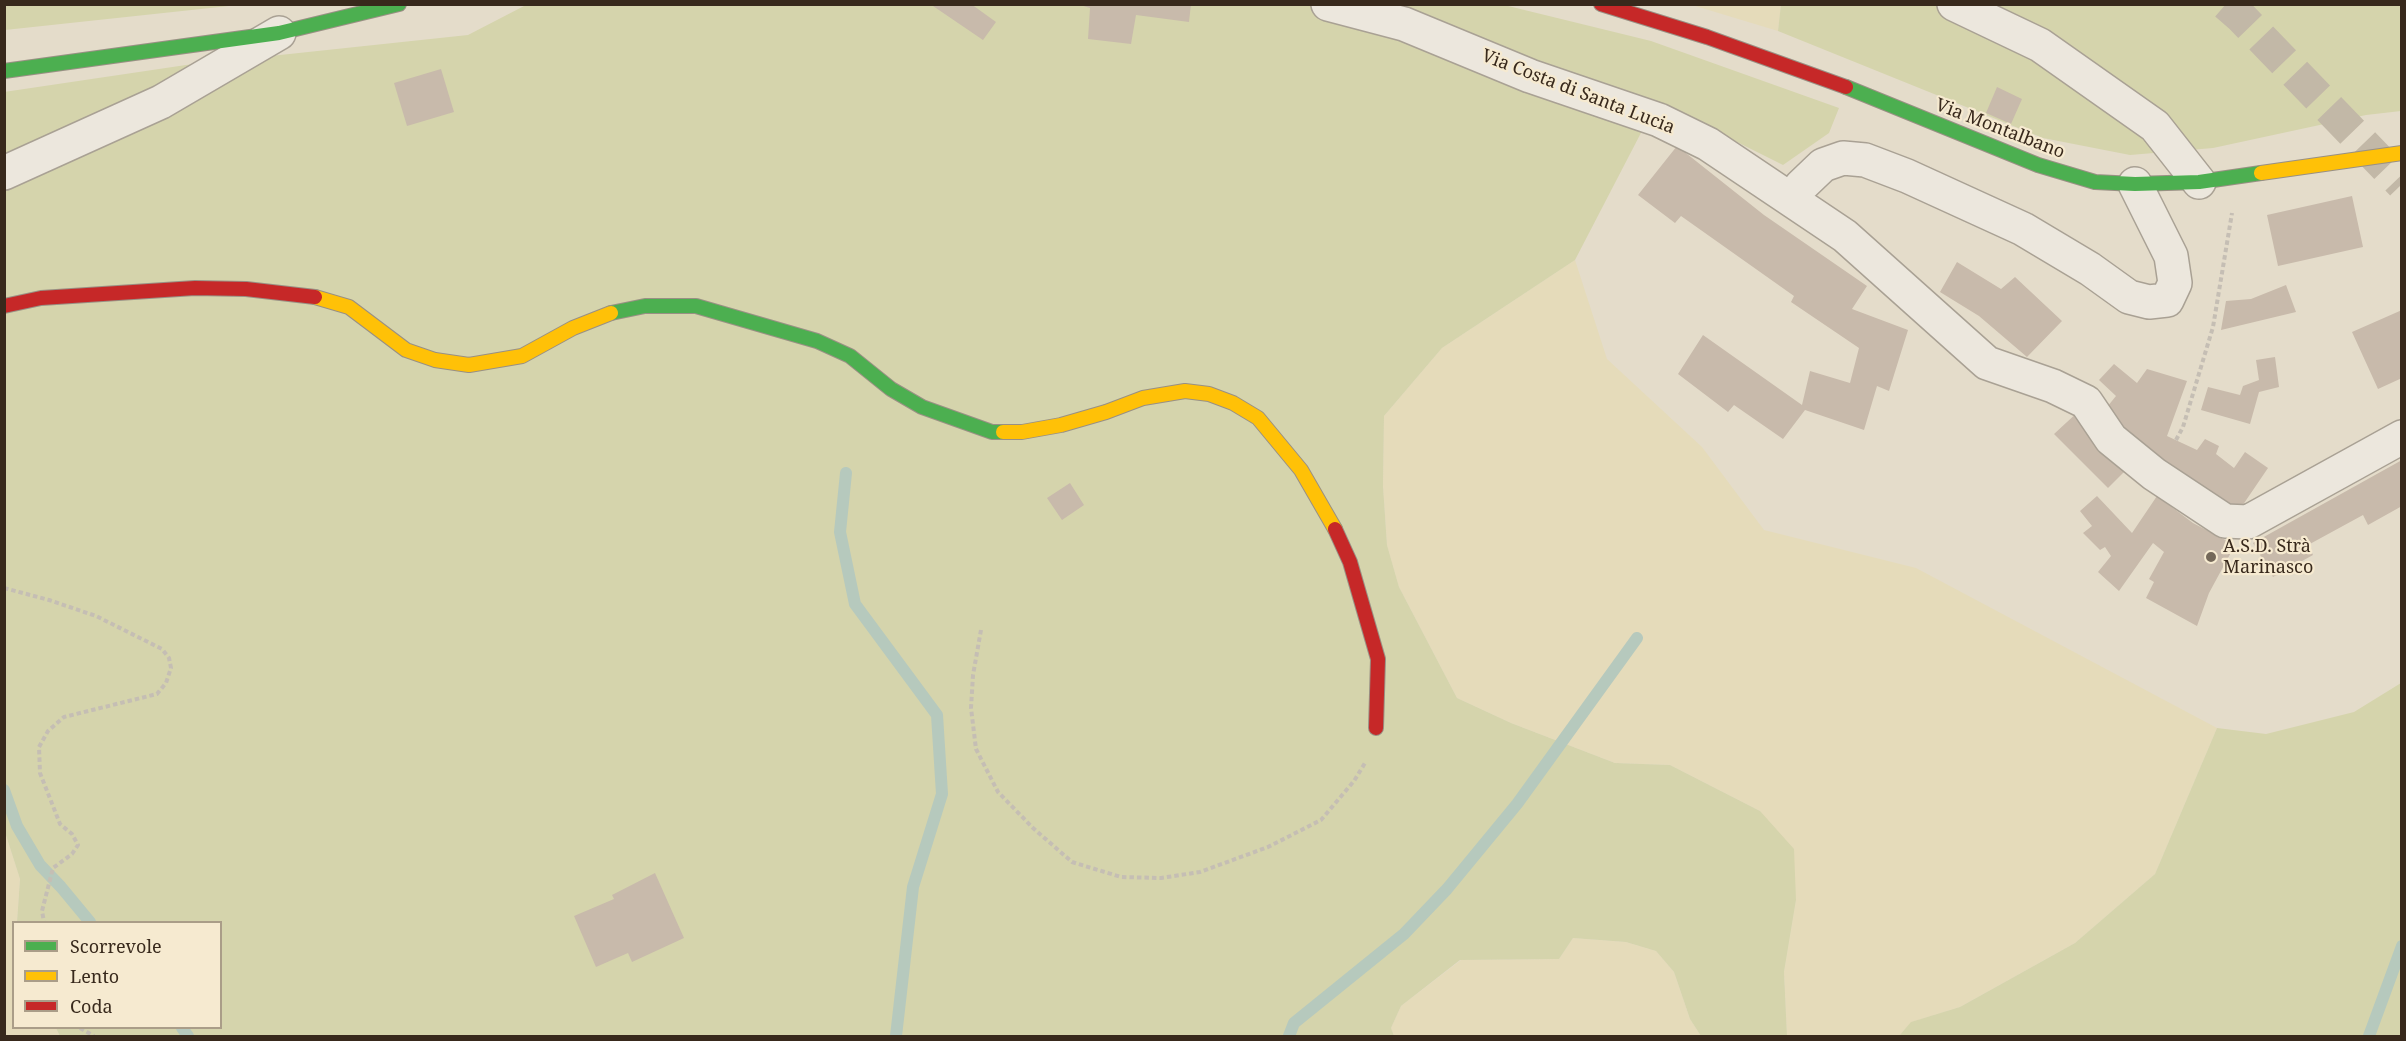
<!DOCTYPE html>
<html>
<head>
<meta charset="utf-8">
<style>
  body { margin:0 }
  #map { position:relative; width:2406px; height:1041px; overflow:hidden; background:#e4dcca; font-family:"Noto Serif",serif }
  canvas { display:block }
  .frame { position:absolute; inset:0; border:6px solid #38291c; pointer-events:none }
  .legend { position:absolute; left:12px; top:921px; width:210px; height:108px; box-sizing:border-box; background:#f6ead0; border:2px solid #aa9d88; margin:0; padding:8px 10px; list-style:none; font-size:18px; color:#38291c }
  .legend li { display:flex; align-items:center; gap:12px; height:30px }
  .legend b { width:30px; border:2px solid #aa9d88 }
</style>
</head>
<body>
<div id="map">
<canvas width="2406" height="1041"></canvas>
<div class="frame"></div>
<ul class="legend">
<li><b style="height:8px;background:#4caf50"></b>Scorrevole</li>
<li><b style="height:8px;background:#ffc107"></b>Lento</li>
<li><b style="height:8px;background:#c62828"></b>Coda</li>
</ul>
</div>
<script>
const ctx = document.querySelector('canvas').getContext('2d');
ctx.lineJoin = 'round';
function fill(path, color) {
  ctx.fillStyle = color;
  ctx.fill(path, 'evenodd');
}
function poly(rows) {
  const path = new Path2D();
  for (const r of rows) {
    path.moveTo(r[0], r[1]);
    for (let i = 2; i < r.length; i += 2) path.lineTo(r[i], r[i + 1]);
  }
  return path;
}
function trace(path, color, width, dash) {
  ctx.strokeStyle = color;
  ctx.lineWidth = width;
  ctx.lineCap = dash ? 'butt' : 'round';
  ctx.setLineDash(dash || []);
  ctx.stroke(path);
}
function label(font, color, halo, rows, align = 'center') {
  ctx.font = font + ' "Noto Serif",serif';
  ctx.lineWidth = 4.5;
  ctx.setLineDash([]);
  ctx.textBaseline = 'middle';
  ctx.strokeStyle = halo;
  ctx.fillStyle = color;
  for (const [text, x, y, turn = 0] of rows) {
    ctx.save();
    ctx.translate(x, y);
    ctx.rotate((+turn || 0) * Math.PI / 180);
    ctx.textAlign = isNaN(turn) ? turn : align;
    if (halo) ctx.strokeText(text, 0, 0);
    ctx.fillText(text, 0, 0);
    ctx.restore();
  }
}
fill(poly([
  [1692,5,1781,5,1778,31],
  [1575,260,1607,359,1702,447,1764,530,1916,568,2217,728,2155,874,2075,943,1960,1007,1912,1022,1899,1036,1787,1036,1784,972,1796,900,1760,811,1670,765,1615,763,1511,723,1457,698,1399,587,1387,545,1383,486,1384,416,1442,348],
  [4,829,20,879,17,922,14,922,14,1028,56,1028,60,1036,5,1036],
  [1573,938,1626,942,1656,951,1674,972,1690,1019,1701,1036,1394,1036,1391,1028,1401,1006,1461,960,1559,959]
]), '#e5dbba');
fill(poly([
  [5,4,238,4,238,5,5,30],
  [1500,4,1651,41,1839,108,1829,133,1783,165,1657,102,1575,260,1442,348,1384,416,1383,486,1387,545,1399,587,1457,698,1511,723,1615,763,1670,765,1760,811,1794,849,1796,900,1784,972,1787,1036,1701,1036,1690,1019,1674,972,1656,951,1626,942,1573,938,1559,959,1460,960,1401,1006,1391,1028,1394,1036,60,1036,56,1028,220,1028,220,922,17,922,20,879,4,829,4,92,186,65,468,35,526,5],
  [1781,4,2401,5,2401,111,2366,115,2213,148,2130,155,2043,138,1778,31],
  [2401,683,2401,1036,1899,1036,1911,1022,1960,1007,2075,943,2155,874,2217,728,2266,734,2354,712]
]), '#d5d4ac');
trace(poly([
  [846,473,840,532,855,604,937,715,942,794,913,887,896,1036],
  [4,790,17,826,40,865,61,887,90,922],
  [182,1028,188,1036],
  [1289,1036,1294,1023,1404,934,1447,889,1517,804,1637,638],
  [2369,1036,2402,946]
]), '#b6c9bd', 12);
fill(poly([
  [935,4,971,4,996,22,983,40,933,6],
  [1077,4,1191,4,1189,22,1136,15,1131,44,1088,39,1090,8],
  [441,69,454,112,407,126,394,83],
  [1997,87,2022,99,2011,124,1986,113],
  [1677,146,1764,215,1867,286,1852,309,1908,330,1889,391,1877,386,1864,430,1805,410,1783,439,1734,405,1728,412,1678,374,1703,335,1802,405,1810,371,1850,383,1859,348,1791,302,1794,296,1681,216,1675,223,1638,195],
  [2352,196,2363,247,2278,266,2267,215],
  [1957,262,2001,289,2015,277,2062,321,2027,357,1979,316,1940,292],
  [2286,285,2296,312,2221,330,2226,301,2251,299],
  [2402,310,2402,378,2378,389,2352,332],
  [2275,357,2279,387,2259,392,2250,424,2201,410,2208,387,2240,395,2243,386,2259,380,2256,360],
  [2114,364,2137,383,2147,369,2187,381,2167,436,2197,450,2205,439,2219,446,2216,454,2234,468,2245,452,2268,468,2236,515,2200,498,2103,412,2116,396,2099,380],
  [2080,410,2129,467,2108,488,2054,434],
  [2402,460,2402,506,2368,525,2363,515,2308,545,2313,555,2273,577,2253,543],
  [1070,483,1084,505,1062,520,1047,498],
  [2097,496,2132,533,2157,496,2193,523,2235,545,2209,593,2197,626,2146,598,2154,582,2149,579,2164,552,2153,543,2119,591,2098,572,2111,556,2105,547,2100,550,2083,533,2092,526,2080,511],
  [655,873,684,938,632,962,628,953,596,967,574,916,614,899,612,895]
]), '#c8baab');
trace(poly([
  [2226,4,2241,17,2402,184]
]), '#c2b8a7', 33, [33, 16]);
const street = poly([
  [1328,4,1404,24,1530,76,1659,120,1708,144,1845,236,1987,363,2053,386,2086,402,2111,439,2154,474,2225,521,2248,522,2402,437],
  [1954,4,2040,45,2155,126,2199,182],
  [4,173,161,102,279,33],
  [1792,200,1801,186,1823,165,1843,158,1865,160,1907,176,2023,229,2090,269,2129,297,2149,302,2167,300,2175,283,2171,256,2135,184]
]);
const fast = poly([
  [4,71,279,33,399,4],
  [1846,87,2038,165,2095,182,2135,184,2199,182,2261,173],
  [611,313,645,306,696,306,817,341,850,356,891,389,922,407,992,432,1003,432]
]);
const slow = poly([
  [2261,173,2402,153],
  [315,297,349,307,406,350,435,360,469,365,522,356,573,328,611,313],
  [1003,432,1022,432,1061,425,1106,412,1143,398,1185,391,1209,394,1233,403,1258,418,1301,470,1335,529]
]);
const jam = poly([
  [1601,4,1707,37,1846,87],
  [4,306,41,298,195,288,246,289,315,297],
  [1335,529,1350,562,1378,659,1376,728]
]);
trace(street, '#a9a194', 36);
trace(fast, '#999084', 16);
trace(slow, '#999084', 16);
trace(jam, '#999084', 16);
trace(poly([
  [2176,440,2183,427,2213,327,2232,213],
  [4,588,49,600,96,616,162,649,169,658,171,668,166,683,157,694,64,717,48,731,39,747,40,773,60,824,72,834,78,845,72,854,53,868,42,911,44,922],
  [981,630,973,675,971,708,976,749,998,792,1033,828,1072,862,1121,877,1161,878,1200,872,1268,847,1321,820,1354,781,1365,763],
  [80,1028,94,1036]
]), '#c5beb4', 4, [4.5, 3]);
trace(street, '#ece7dd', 33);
trace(fast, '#4caf50', 14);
trace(slow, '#ffc107', 14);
trace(jam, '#c62828', 14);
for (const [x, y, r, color] of [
  [2211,557,6,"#746859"]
]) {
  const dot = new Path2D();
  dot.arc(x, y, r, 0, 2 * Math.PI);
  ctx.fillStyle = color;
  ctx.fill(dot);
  trace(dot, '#f6ead0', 2);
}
label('18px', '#38291c', '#f6ead0', [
  ["Via Costa di Santa Lucia",1578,92,21],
  ["Via Montalbano",2000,129,21]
]);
label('18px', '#38291c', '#f6ead0', [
  ["A.S.D. Strà",2223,547],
  ["Marinasco",2223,568]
], 'left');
</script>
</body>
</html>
